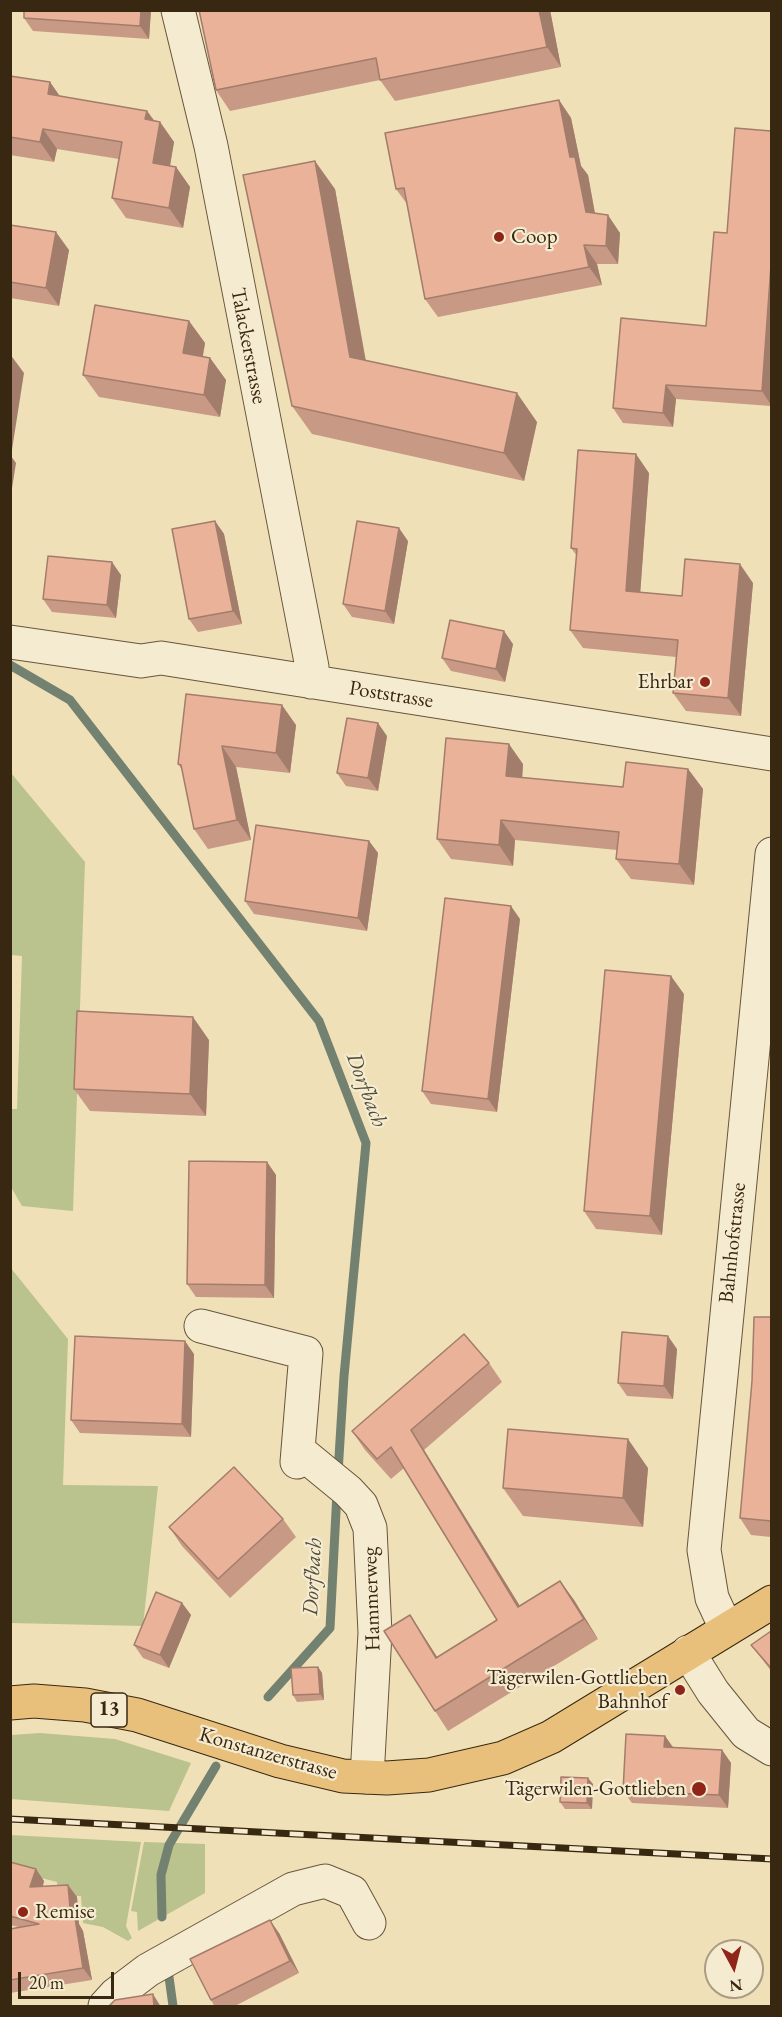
<!DOCTYPE html>
<html>
<head>
<meta charset="utf-8">
<style>
  body { margin:0 }
  #map { position:relative; width:782px; height:2017px; overflow:hidden; background:#f0e0b8; font-family:"EB Garamond",serif }
  canvas { display:block }
  .frame { position:absolute; inset:0; border:12px solid #392811; pointer-events:none }
  .north { position:absolute; left:704px; top:1939px; width:60px; height:60px; box-sizing:border-box; background:#f5ebd1; border:2px solid #aa9d84; border-radius:50%; rotate:173deg; font-size:16px; font-weight:700; line-height:24px; text-align:center; color:#392811 }
  .north::after { content:''; display:block; margin:auto; width:21px; height:27px; background:#8f2418; clip-path:polygon(50% 0,100% 100%,50% 72%,0 100%) }
  .scale { position:absolute; left:18px; top:1972px; width:96px; height:27px; box-sizing:border-box; border:3px solid #392811; border-top:0; padding-left:8px; font-size:18px; line-height:21px; white-space:nowrap; color:#392811; -webkit-text-stroke:4px #f5ebd1; paint-order:stroke }
</style>
</head>
<body>
<div id="map">
<canvas width="782" height="2017"></canvas>
<div class="frame"></div>
<div class="north">N</div>
<div class="scale">20 m</div>
</div>
<script>
const ctx = document.querySelector('canvas').getContext('2d');
ctx.lineJoin = 'round';
function fill(path, color) {
  ctx.fillStyle = color;
  ctx.fill(path, 'evenodd');
}
function poly(rows) {
  const path = new Path2D();
  for (const r of rows) {
    path.moveTo(r[0], r[1]);
    for (let i = 2; i < r.length; i += 2) path.lineTo(r[i], r[i + 1]);
  }
  return path;
}
function trace(path, color, width, dash) {
  ctx.strokeStyle = color;
  ctx.lineWidth = width;
  ctx.lineCap = dash ? 'butt' : 'round';
  ctx.setLineDash(dash || []);
  ctx.stroke(path);
}
function label(font, color, halo, rows, align = 'center') {
  ctx.font = font + ' "EB Garamond",serif';
  ctx.lineWidth = 4.5;
  ctx.setLineDash([]);
  ctx.textBaseline = 'middle';
  ctx.strokeStyle = halo;
  ctx.fillStyle = color;
  for (const [text, x, y, turn = 0] of rows) {
    ctx.save();
    ctx.translate(x, y);
    ctx.rotate((+turn || 0) * Math.PI / 180);
    ctx.textAlign = isNaN(turn) ? turn : align;
    if (halo) ctx.strokeText(text, 0, 0);
    ctx.fillText(text, 0, 0);
    ctx.restore();
  }
}
fill(poly([
  [11,773,85,862,73,1211,22,1206,11,1187,10,1109,17,1109,22,956,11,955],
  [10,1267,68,1339,63,1485,158,1486,143,1626,11,1623],
  [40,1733,115,1739,191,1763,169,1811,11,1799,11,1735],
  [10,1835,141,1842,126,1926,132,1938,128,1941,103,1927,83,1923,81,1896,58,1896,57,1882,11,1870],
  [144,1842,205,1844,205,1893,138,1931,137,1912,131,1911]
]), '#bac28e');
trace(poly([
  [10,665,70,700,319,1021,366,1143,344,1376,338,1473],
  [268,1697,330,1628,337,1492],
  [162,1917,161,1875,169,1845,216,1766],
  [169,1977,173,2006]
]), '#738170', 9);
const street = poly([
  [178,10,211,146,312,667,311,682],
  [10,642,141,661,161,658,772,754],
  [201,1326,306,1353,297,1462],
  [298,1450,348,1491,361,1505,370,1528,375,1633,367,1777],
  [726,1628,712,1598,704,1550,772,854],
  [688,1652,713,1692,746,1733,772,1749],
  [105,2006,115,1995,148,1970,293,1889,325,1881,352,1892,369,1923]
]);
const primary = poly([
  [10,1703,34,1701,85,1705,137,1715,280,1761,343,1776,387,1778,429,1775,503,1758,551,1737,772,1602]
]);
trace(street, '#67563b', 35);
trace(primary, '#392811', 35);
trace(street, '#f5ebd1', 33);
trace(primary, '#e8c07c', 33);
const rail = poly([
  [10,1819,772,1859]
]);
trace(rail, '#392811', 7);
trace(rail, '#f5ebd1', 4.5, [14]);
fill(poly([
  [151,10,149,39,33,31,24,18],
  [199,10,550,10,561,67,395,101,380,80,230,111,216,90],
  [10,76,50,82,59,96,147,111,154,120,160,122,174,142,170,166,176,167,190,187,183,228,126,218,112,198,119,159,57,149,54,162,10,155],
  [559,100,571,118,581,166,588,175,595,213,620,233,618,264,597,264,602,285,438,317,425,299,407,204,396,189],
  [771,131,771,406,676,399,673,427,623,423,613,408,706,326,727,233],
  [335,189,366,361,537,422,524,481,312,434,292,406],
  [10,225,69,250,59,306,10,298],
  [189,321,205,343,203,356,210,358,226,380,220,417,99,397,83,375],
  [649,473,640,592,682,596,753,583,741,716,686,711,673,693,676,657,583,648,570,630,577,556,571,548],
  [215,521,224,534,242,624,198,632,189,619],
  [408,541,394,624,352,617,343,604],
  [121,575,116,618,52,612,43,599],
  [513,644,505,682,451,671,442,658],
  [186,694,296,725,290,773,236,767,251,840,208,849,194,829,183,771,178,764],
  [387,736,378,791,346,786,337,773],
  [523,764,522,778,623,787,688,769,703,789,694,885,631,879,616,859,617,850,515,840,513,866,451,859,437,839],
  [369,841,378,853,367,931,254,914,245,901],
  [520,919,497,1112,431,1104,422,1091],
  [684,994,662,1235,596,1229,584,1211],
  [209,1040,206,1116,90,1111,74,1089],
  [267,1162,276,1175,274,1298,196,1297,187,1284],
  [771,1317,771,1537,751,1535,740,1518],
  [677,1349,673,1399,627,1396,618,1383],
  [194,1354,191,1437,80,1433,71,1420],
  [489,1363,502,1382,424,1450,520,1606,560,1581,574,1600,598,1639,448,1731,435,1711,410,1615,437,1657,497,1620,404,1468,391,1479,365,1450,352,1431],
  [648,1468,643,1527,523,1516,503,1488],
  [283,1519,296,1537,230,1598,182,1546,169,1527],
  [182,1603,191,1615,169,1668,143,1658,134,1645],
  [771,1631,771,1671,762,1659,751,1645],
  [318,1667,322,1673,324,1700,297,1702,293,1695],
  [665,1736,673,1747,722,1750,731,1763,728,1808,632,1803,623,1791],
  [593,1784,592,1809,565,1809,560,1802],
  [10,1862,36,1869,44,1881,43,1886,68,1885,77,1897,79,1924,83,1931,92,1980,10,1993,10,1929,18,1927,10,1925],
  [279,1933,299,1973,233,2007,215,2007,211,2000]
]), '#c89984');
fill(poly([
  [141,10,151,10,149,39,140,26],
  [539,10,550,10,561,67,547,47],
  [50,82,64,102,48,94],
  [559,100,571,118,581,166,588,175,598,231,586,212,570,157],
  [147,111,159,128,160,122,174,142,167,183,153,163,145,119],
  [43,129,57,149,54,162,40,142],
  [315,161,335,189,370,386,350,357],
  [176,167,190,187,183,228,169,208],
  [608,215,620,233,618,264,606,246],
  [56,232,69,250,59,306,46,288],
  [584,245,597,264,602,285,589,267],
  [771,265,771,405,762,391],
  [189,321,205,343,199,376,183,353],
  [10,354,24,373,11,456,16,463,10,501],
  [210,358,226,380,220,417,204,395],
  [666,385,676,399,673,427,663,413],
  [517,393,537,422,524,481,504,453],
  [636,454,649,473,639,610,626,591],
  [215,521,224,534,242,624,233,611],
  [399,528,408,541,394,624,385,611],
  [112,562,121,575,116,618,107,605],
  [740,564,753,583,741,716,728,698],
  [504,631,513,644,505,682,496,669],
  [282,705,296,725,290,773,276,753],
  [378,723,387,736,378,791,368,778],
  [509,744,523,764,521,797,506,776],
  [222,746,236,767,251,840,237,820],
  [688,769,703,789,694,885,679,864],
  [501,820,515,840,513,866,499,845],
  [369,841,378,853,367,931,358,918],
  [511,906,520,919,497,1112,488,1099],
  [671,976,684,994,662,1235,650,1216],
  [193,1017,209,1040,206,1116,190,1094],
  [267,1162,276,1175,274,1298,265,1285],
  [668,1336,677,1349,673,1399,664,1386],
  [185,1341,194,1354,191,1437,182,1424],
  [411,1430,424,1450,532,1626,518,1607],
  [628,1439,648,1468,643,1527,623,1498],
  [560,1581,574,1600,598,1639,584,1619],
  [182,1603,191,1615,169,1668,160,1655],
  [410,1615,423,1635,450,1677,436,1658],
  [318,1667,322,1673,324,1700,320,1694],
  [665,1736,674,1749,664,1747],
  [722,1750,731,1763,728,1808,719,1795],
  [588,1778,593,1784,592,1809,587,1803],
  [36,1869,44,1881,39,1899,30,1887],
  [68,1885,77,1897,79,1924,83,1931,92,1980,83,1968,71,1919],
  [270,1920,279,1933,299,1973,290,1961],
  [153,1994,161,2007,154,2007]
]), '#a37d6b');
const building = poly([
  [24,10,141,10,140,26,24,18,24,10],
  [199,10,539,10,547,47,380,80,376,58,216,90,199,10],
  [10,76,50,82,48,94,147,111,145,119,160,122,153,163,176,167,169,208,112,198,122,142,43,129,40,142,10,137,10,76],
  [559,100,570,157,575,157,586,212,608,215,606,246,584,245,589,267,425,299,404,188,396,189,385,133,559,100],
  [735,128,771,131,771,265,762,391,666,385,663,413,613,408,621,318,706,326,714,232,727,233,735,128],
  [315,161,350,357,517,393,504,453,292,406,243,175,315,161],
  [10,225,56,232,46,288,10,282,10,225],
  [95,305,189,321,183,353,210,358,204,395,83,375,95,305],
  [578,450,636,454,626,591,682,596,685,559,740,564,728,698,673,693,678,640,570,630,577,549,571,548,578,450],
  [215,521,233,611,189,619,172,529,215,521],
  [357,521,399,528,385,611,343,604,357,521],
  [48,556,112,562,107,605,43,599,48,556],
  [450,620,504,631,496,669,442,658,450,620],
  [186,694,282,705,276,753,222,746,237,820,194,829,181,765,178,764,186,694],
  [347,718,378,723,368,778,337,773,347,718],
  [446,738,509,744,506,776,623,787,626,762,688,769,679,864,616,859,619,832,501,820,499,845,437,839,446,738],
  [256,825,369,841,358,918,245,901,256,825],
  [445,898,511,906,488,1099,422,1091,445,898],
  [605,970,671,976,650,1216,584,1211,605,970],
  [77,1011,193,1017,190,1094,74,1089,77,1011],
  [189,1161,267,1162,265,1285,187,1284,189,1161],
  [754,1317,771,1317,771,1521,740,1518,752,1381,754,1317],
  [622,1332,668,1336,664,1386,618,1383,622,1332],
  [464,1334,489,1363,411,1430,518,1607,560,1581,584,1619,435,1711,384,1631,410,1615,436,1658,497,1620,391,1447,377,1459,352,1431,464,1334],
  [75,1336,185,1341,182,1424,71,1420,75,1336],
  [508,1429,628,1439,623,1498,503,1488,508,1429],
  [234,1467,283,1519,218,1579,169,1527,234,1467],
  [156,1592,182,1603,160,1655,134,1645,156,1592],
  [771,1631,771,1668,751,1645,771,1631],
  [318,1667,320,1694,293,1695,291,1668,318,1667],
  [626,1734,665,1736,664,1747,722,1750,719,1795,623,1791,626,1734],
  [561,1777,588,1778,587,1803,560,1802,561,1777],
  [10,1862,36,1869,30,1887,68,1885,71,1919,75,1918,83,1968,10,1980,10,1929,39,1924,10,1916,10,1862],
  [270,1920,290,1961,211,2000,190,1959,270,1920],
  [153,1994,154,2007,108,2007,115,2000,153,1994]
]);
fill(building, '#e9b299');
trace(building, '#a37d6b', 1.5);
for (const [x, y, r, color] of [
  [499,237,6,"#8f2418"],
  [705,682,6,"#8f2418"],
  [680,1690,6,"#8f2418"],
  [699,1789,8,"#8f2418"],
  [23,1912,6,"#8f2418"]
]) {
  const dot = new Path2D();
  dot.arc(x, y, r, 0, 2 * Math.PI);
  ctx.fillStyle = color;
  ctx.fill(dot);
  trace(dot, '#f5ebd1', 2);
}
for (const [x, y, w] of [
  [109,1710,36]
]) {
  const box = new Path2D();
  box.roundRect(x - w / 2, y - 17, w, 34, 4.5);
  ctx.fillStyle = '#f5ebd1';
  ctx.fill(box);
  trace(box, '#392811', 1.5);
}
label('bold 20px', '#392811', null, [
  ["13",109,1710]
]);
label('21px', '#392811', '#f5ebd1', [
  ["Coop",511,237,"left"],
  ["Ehrbar",693,682],
  ["Tägerwilen-Gottlieben",668,1678],
  ["Bahnhof",668,1702],
  ["Tägerwilen-Gottlieben",686,1789],
  ["Remise",35,1912,"left"]
], 'right');
label('21px', '#392811', '#f5ebd1', [
  ["Talackerstrasse",248,346,79],
  ["Poststrasse",391,695,9],
  ["Bahnhofstrasse",733,1243,-84],
  ["Hammerweg",372,1599,-92],
  ["Konstanzerstrasse",268,1754,16]
]);
label('italic 22px', '#514d39', '#f5ebd1', [
  ["Dorfbach",366,1090,69],
  ["Dorfbach",313,1577,-87]
]);
</script>
</body>
</html>
